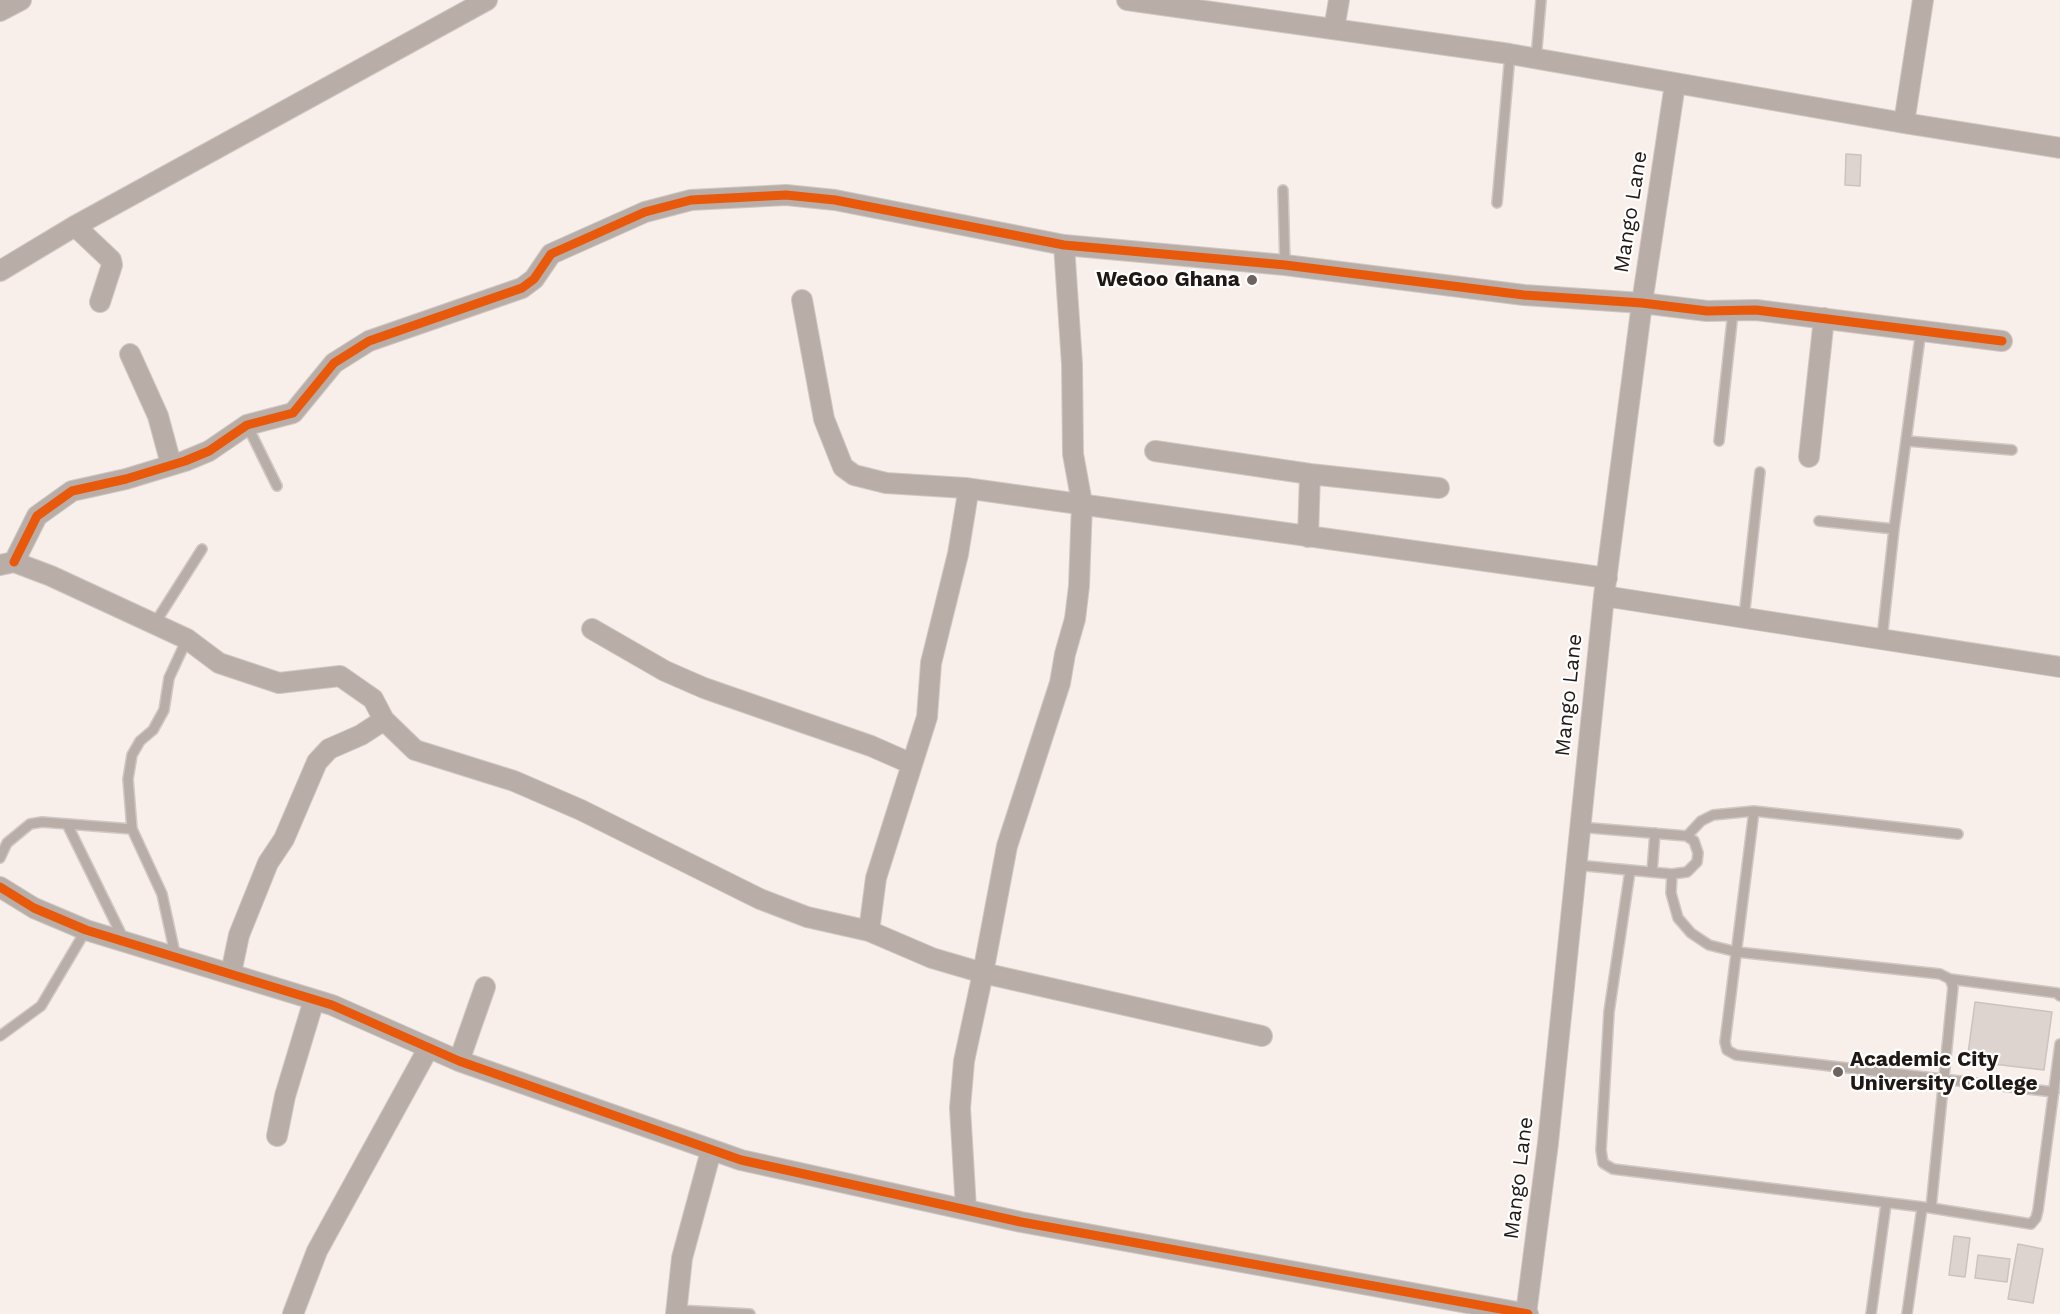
<!DOCTYPE html>
<html>
<head>
<meta charset="utf-8">
<style>
  body { margin:0 }
  canvas { display:block; background:#f8eeea }
</style>
</head>
<body>
<canvas width="2060" height="1314"></canvas>
<script>
const ctx = document.querySelector('canvas').getContext('2d');
ctx.lineJoin = 'round';
function fill(path, color) {
  ctx.fillStyle = color;
  ctx.fill(path, 'evenodd');
}
function poly(rows) {
  const path = new Path2D();
  for (const r of rows) {
    path.moveTo(r[0], r[1]);
    for (let i = 2; i < r.length; i += 2) path.lineTo(r[i], r[i + 1]);
  }
  return path;
}
function trace(path, color, width, dash) {
  ctx.strokeStyle = color;
  ctx.lineWidth = width;
  ctx.lineCap = dash ? 'butt' : 'round';
  ctx.setLineDash(dash || []);
  ctx.stroke(path);
}
function label(font, color, halo, rows, align = 'center') {
  ctx.font = font + ' "Work Sans",sans-serif';
  ctx.lineWidth = 4.5;
  ctx.setLineDash([]);
  ctx.textBaseline = 'middle';
  ctx.strokeStyle = halo;
  ctx.fillStyle = color;
  for (const [text, x, y, turn = 0] of rows) {
    ctx.save();
    ctx.translate(x, y);
    ctx.rotate((+turn || 0) * Math.PI / 180);
    ctx.textAlign = isNaN(turn) ? turn : align;
    if (halo) ctx.strokeText(text, 0, 0);
    ctx.fillText(text, 0, 0);
    ctx.restore();
  }
}
const building = poly([
  [1846,154,1861,155,1860,186,1845,185,1846,154],
  [1975,1002,2052,1012,2044,1070,1967,1061,1975,1002],
  [1954,1236,1970,1238,1965,1277,1949,1275,1954,1236],
  [2018,1244,2043,1249,2033,1303,2008,1299,2018,1244],
  [1978,1255,2010,1259,2007,1282,1975,1278,1978,1255]
]);
fill(building, '#ddd4d0');
trace(building, '#cbc3bf', 1.5);
const lane = poly([
  [1536,59,1541,0],
  [1283,190,1285,265],
  [1497,203,1510,54],
  [247,425,277,486],
  [1719,441,1733,312],
  [1907,441,2012,450],
  [1819,521,1894,529,1882,639],
  [1894,529,1921,330],
  [1744,617,1760,472],
  [155,623,202,549],
  [1754,811,1725,1042,1727,1050,1736,1055,2054,1092],
  [67,824,124,940],
  [1687,836,1701,821,1713,815,1754,811,1958,834],
  [0,858,7,843,30,824,42,822,132,829],
  [1576,865,1672,874,1687,872,1697,862,1698,853,1694,841,1687,836,1579,827],
  [1630,871,1609,1012,1601,1150,1603,1163,1613,1169,1931,1208,2031,1224,2036,1218,2038,1210,2060,1044],
  [1652,872,1655,833],
  [1672,874,1671,893,1678,918,1691,933,1709,945,1737,952,1940,974,1950,979,1953,987,1931,1208],
  [176,958,162,894,132,829,128,779,132,755,140,741,153,730,164,710,169,678,187,639],
  [1950,979,2057,993,2060,996],
  [0,1036,41,1006,86,930],
  [677,1310,750,1314],
  [1871,1314,1886,1204],
  [1907,1314,1922,1208]
]);
const street = poly([
  [1127,0,1510,54,1904,123,2060,148],
  [0,11,21,0],
  [1334,29,1339,0],
  [1904,123,1923,0],
  [75,226,111,260,112,265,100,302],
  [1064,245,1072,364,1073,454,1082,503,1079,586,1075,619,1065,654,1060,683,1007,846,983,973,1262,1036],
  [0,271,75,226,487,0],
  [802,300,824,419,843,467,854,475,886,483,965,488,967,499,958,554,931,663,927,717,876,878,869,931],
  [130,354,158,416,171,464],
  [1155,451,1310,474,1439,488],
  [1809,457,1824,318],
  [965,488,1607,578],
  [1308,537,1310,474],
  [14,562,37,516,72,491,126,479,185,461,209,451,247,425,293,413,334,363,369,341,522,288,534,279,551,254,645,212,691,200,786,195,835,200,1064,245,1285,265,1524,295,1642,303,1707,311,1756,310,2002,341],
  [0,565,14,562,51,576,187,639,219,663,279,683,340,676,373,699,384,720,415,750,514,781,581,810,760,899,807,917,869,931,932,958,983,973,964,1061,960,1108,966,1209],
  [1604,596,2060,667],
  [592,629,665,671,704,688,871,746,912,764],
  [0,887,34,908,86,930,332,1005,459,1061,741,1160,1021,1222,1528,1314],
  [231,973,239,935,268,863,284,839,317,762,329,749,361,735,384,720],
  [459,1061,485,987],
  [277,1136,285,1096,314,1000],
  [293,1314,317,1251,428,1049],
  [676,1314,682,1258,711,1151],
  [1526,1314,1548,1143,1604,596,1642,303,1675,84]
]);
trace(lane, '#d0c8c4', 12);
trace(street, '#d0c8c4', 22);
trace(lane, '#b9ada8', 9);
trace(street, '#b9ada8', 20);
trace(poly([
  [14,562,37,516,72,491,126,479,185,461,209,451,247,425,293,413,334,363,369,341,522,288,534,279,551,254,645,212,691,200,786,195,835,200,1064,245,1285,265,1524,295,1642,303,1707,311,1756,310,2002,341],
  [0,887,34,908,86,930,332,1005,459,1061,741,1160,1021,1222,1528,1314]
]), '#e8590c', 9);
for (const [x, y, r, color] of [
  [1252,280,6,"#6c6360"],
  [1838,1072,6,"#6c6360"]
]) {
  const dot = new Path2D();
  dot.arc(x, y, r, 0, 2 * Math.PI);
  ctx.fillStyle = color;
  ctx.fill(dot);
  trace(dot, '#fff', 2);
}
label('21px', '#201815', '#fff', [
  ["Mango Lane",1631,212,-81],
  ["Mango Lane",1569,695,-84],
  ["Mango Lane",1519,1178,-83]
]);
label('bold 21px', '#201815', '#fff', [
  ["WeGoo Ghana",1240,280],
  ["Academic City",1850,1060,"left"],
  ["University College",1850,1084,"left"]
], 'right');
</script>
</body>
</html>
